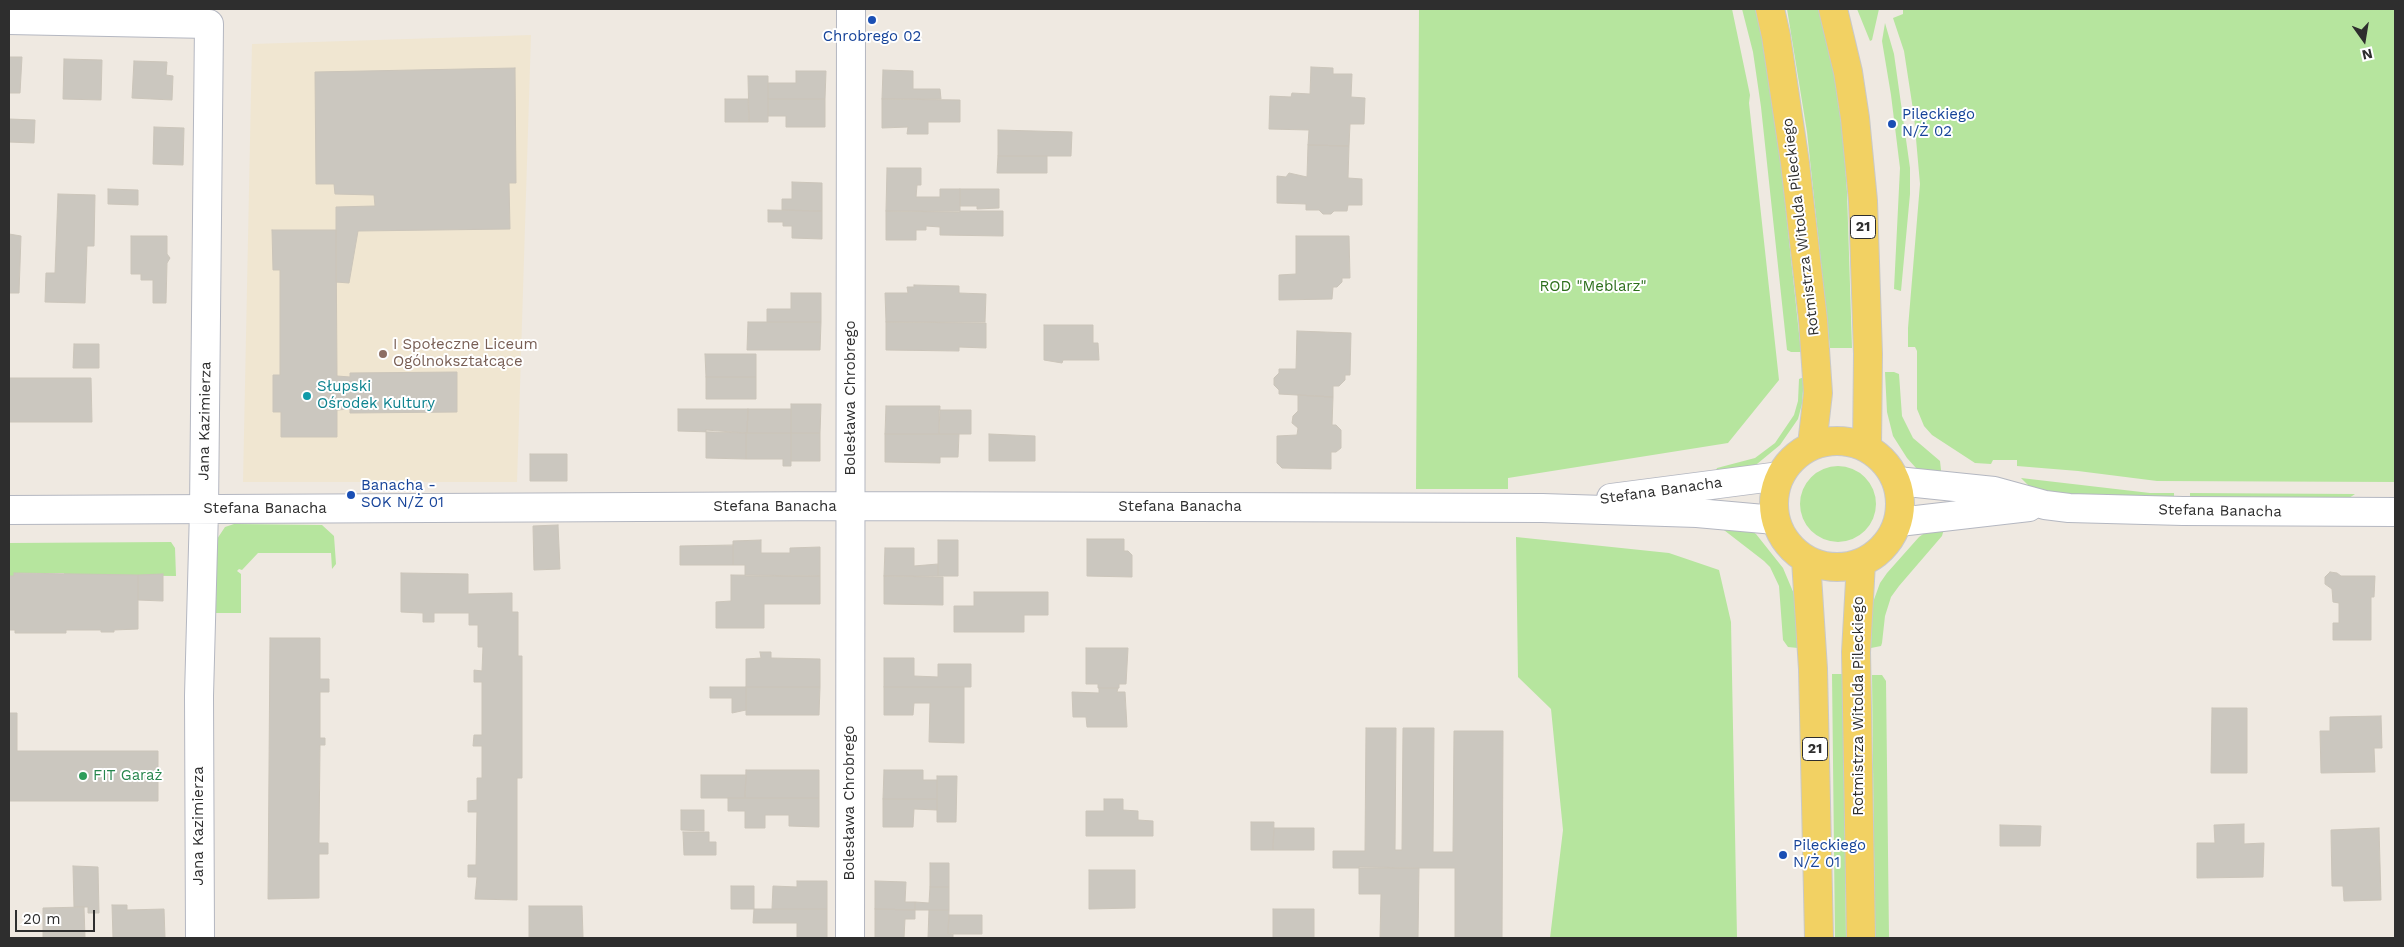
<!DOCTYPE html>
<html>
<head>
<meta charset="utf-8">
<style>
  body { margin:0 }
  #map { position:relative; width:2404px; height:947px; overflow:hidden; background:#efe9e1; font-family:"Work Sans",sans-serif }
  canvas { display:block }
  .frame { position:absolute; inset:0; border:10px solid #2e2e2e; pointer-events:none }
  .north { position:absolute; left:2339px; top:15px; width:50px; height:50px; -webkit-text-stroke:4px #fff; paint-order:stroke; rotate:167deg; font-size:14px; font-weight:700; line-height:20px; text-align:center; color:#2e2e2e }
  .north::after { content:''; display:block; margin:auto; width:18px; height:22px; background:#2e2e2e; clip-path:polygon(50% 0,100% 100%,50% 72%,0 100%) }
  .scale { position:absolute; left:15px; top:910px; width:80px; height:22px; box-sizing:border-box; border:2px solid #2e2e2e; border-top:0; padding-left:6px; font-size:15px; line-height:18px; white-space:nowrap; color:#2e2e2e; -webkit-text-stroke:4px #fff; paint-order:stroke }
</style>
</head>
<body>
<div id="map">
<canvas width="2404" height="947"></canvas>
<div class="frame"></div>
<div class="north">N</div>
<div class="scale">20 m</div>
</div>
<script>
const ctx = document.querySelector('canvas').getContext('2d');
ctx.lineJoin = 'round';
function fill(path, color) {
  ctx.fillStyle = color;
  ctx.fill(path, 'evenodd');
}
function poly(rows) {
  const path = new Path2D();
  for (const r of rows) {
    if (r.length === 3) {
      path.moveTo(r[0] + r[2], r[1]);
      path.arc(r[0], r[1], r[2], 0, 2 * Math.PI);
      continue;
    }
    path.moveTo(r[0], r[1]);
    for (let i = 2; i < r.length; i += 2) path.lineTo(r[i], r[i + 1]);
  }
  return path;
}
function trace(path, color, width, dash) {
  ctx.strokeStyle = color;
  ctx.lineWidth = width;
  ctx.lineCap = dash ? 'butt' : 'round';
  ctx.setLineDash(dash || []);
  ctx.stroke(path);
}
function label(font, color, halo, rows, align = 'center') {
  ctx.font = font + ' "Work Sans",sans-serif';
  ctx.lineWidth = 4;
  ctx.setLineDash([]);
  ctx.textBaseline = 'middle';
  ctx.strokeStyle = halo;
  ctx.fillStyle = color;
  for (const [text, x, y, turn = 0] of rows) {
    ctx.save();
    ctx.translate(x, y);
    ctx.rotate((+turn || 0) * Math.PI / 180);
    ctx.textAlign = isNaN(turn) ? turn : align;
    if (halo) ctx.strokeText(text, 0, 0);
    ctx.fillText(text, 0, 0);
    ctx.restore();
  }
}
fill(poly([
  [531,35,517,482,243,482,252,44]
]), '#f0e6d1');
fill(poly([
  [1419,9,1732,9,1750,95,1749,103,1779,380,1728,443,1508,478,1508,489,1416,489],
  [1742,9,1756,9,1762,35,1777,127,1801,352,1791,352,1787,350,1761,107,1753,52],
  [1787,9,1820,9,1832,61,1843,136,1847,192,1852,348,1830,348,1807,132],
  [1857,9,1879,9,1872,40,1870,41],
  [1903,9,2395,9,2395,482,2157,481,2078,471,2017,466,2017,460,1993,460,1991,464,1975,463,1932,435,1924,426,1917,409,1917,351,1915,347,1908,347,1908,328,1920,184,1914,116,1904,51,1893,18,1903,14],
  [1885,23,1894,54,1910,168,1910,194,1901,291,1894,289,1900,168,1891,95,1882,41],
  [1885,372,1894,372,1899,374,1902,416,1913,438,1940,461,1942,479,1925,474,1916,468,1907,458,1893,436,1887,412],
  [1804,377,1802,404,1798,419,1780,445,1757,464,1744,469,1715,473,1717,468,1755,458,1775,443,1794,415,1798,401,1799,379],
  [1838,504,38],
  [2021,478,2150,493,2174,493,2174,500,2088,497,2031,488],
  [2190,493,2355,494,2346,500,2190,501],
  [234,524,322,525,334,536,336,564,332,569,331,553,258,553,242,570,239,569,237,571,241,574,241,613,216,613,217,539,225,527],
  [1720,527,1749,529,1756,534,1783,568,1794,594,1798,648,1788,647,1783,640,1779,586,1770,567,1764,561],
  [1944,529,1942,536,1899,586,1891,597,1885,616,1882,643,1881,646,1871,648,1872,605,1880,583,1887,573,1919,537,1926,532],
  [1516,537,1669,553,1719,570,1731,622,1737,938,1550,938,1563,830,1551,709,1518,677],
  [171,542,175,548,176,576,64,575,64,573,14,573,14,576,9,576,9,543],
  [1832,674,1843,674,1846,938,1835,938],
  [1872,675,1882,675,1886,681,1889,938,1875,938]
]), '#b6e59e');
const building = poly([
  [9,57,22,57,20,93,9,93,9,57],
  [64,59,102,60,101,100,63,99,64,59],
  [134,61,167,62,166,75,173,76,172,100,132,98,134,61],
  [1311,67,1333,68,1333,74,1352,74,1351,97,1365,98,1364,124,1350,124,1349,146,1308,145,1309,130,1269,129,1270,96,1291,97,1292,93,1310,94,1311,67],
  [515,68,516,183,509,183,510,229,358,231,349,283,336,282,336,207,375,206,374,195,335,194,334,184,316,184,315,72,515,68],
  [883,70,913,71,913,89,940,89,941,99,882,99,883,70],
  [796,71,826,71,825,99,768,99,768,83,796,83,796,71],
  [748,76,768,76,768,122,749,122,748,76],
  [725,99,748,99,749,122,725,122,725,99],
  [768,99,825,99,825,127,786,127,786,116,768,116,768,99],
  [882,99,960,100,960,122,928,122,928,134,907,134,908,127,882,128,882,99],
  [9,119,35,120,34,143,9,142,9,119],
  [154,127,184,128,183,165,153,164,154,127],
  [998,130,1072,132,1071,156,998,156,998,130],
  [1308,145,1349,146,1348,178,1362,179,1362,205,1348,205,1347,211,1334,211,1331,214,1323,214,1319,210,1306,210,1306,204,1277,203,1277,176,1286,177,1289,173,1307,177,1308,145],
  [998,156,1047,156,1047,173,997,173,998,156],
  [887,168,921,168,921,185,917,185,916,197,940,197,940,189,960,189,960,212,886,211,887,168],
  [792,182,822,183,822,211,782,210,782,199,792,199,792,182],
  [108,189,138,190,138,205,108,204,108,189],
  [960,189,999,189,999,208,977,209,977,206,960,206,960,189],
  [58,194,95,195,94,246,87,246,85,303,45,302,46,273,55,273,58,194],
  [768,210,822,211,822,239,792,238,792,226,783,226,783,222,768,222,768,210],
  [886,211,1003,211,1003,236,940,235,940,227,926,226,926,230,916,230,916,240,886,240,886,211],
  [272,230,336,230,337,376,350,377,350,373,457,372,457,412,350,413,350,409,337,410,337,437,281,437,281,412,273,412,273,375,280,375,280,270,273,270,272,230],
  [9,234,21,236,19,293,9,293,9,234],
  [131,236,167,236,167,254,170,258,167,263,166,303,153,303,153,280,141,280,141,274,131,274,131,236],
  [1296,236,1349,236,1350,278,1342,278,1342,282,1337,287,1333,287,1332,299,1279,300,1279,275,1296,274,1296,236],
  [914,285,959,286,959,293,986,294,985,322,886,322,885,293,908,293,907,287,914,287,914,285],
  [791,293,821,293,821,322,767,322,767,309,791,309,791,293],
  [748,322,821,322,820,350,747,350,748,322],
  [886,322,986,323,986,348,959,347,959,351,886,350,886,322],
  [1044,325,1093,325,1093,343,1098,343,1099,360,1063,360,1062,363,1044,360,1044,325],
  [1297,331,1351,333,1350,375,1345,375,1345,380,1339,386,1333,386,1333,397,1279,394,1279,390,1274,385,1274,378,1279,373,1279,369,1296,369,1297,331],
  [74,344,99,344,99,368,73,368,74,344],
  [705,354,756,354,756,377,706,377,705,354],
  [706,377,756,377,756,399,706,399,706,377],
  [9,378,91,378,92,422,9,422,9,378],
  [1298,395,1333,397,1332,425,1336,425,1341,430,1341,448,1336,452,1331,452,1331,469,1282,468,1277,463,1277,436,1297,435,1298,428,1292,423,1293,416,1298,411,1298,395],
  [791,404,821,404,820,433,791,433,791,404],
  [886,406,940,406,939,434,885,434,886,406],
  [678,409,748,409,747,433,678,431,678,409],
  [748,409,791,409,791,433,747,433,748,409],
  [939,410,971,410,971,434,939,434,939,410],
  [706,430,746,433,746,459,706,458,706,430],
  [746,433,791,433,791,466,783,466,783,459,746,459,746,433],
  [791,433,820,433,820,461,791,461,791,433],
  [885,434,959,434,958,457,940,457,940,463,885,462,885,434],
  [989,434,1035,436,1035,461,989,461,989,434],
  [530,454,567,454,567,481,530,481,530,454],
  [558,525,560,569,534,570,533,526,558,525],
  [1087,539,1124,539,1124,551,1128,551,1132,555,1132,577,1087,576,1087,539],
  [761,540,761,553,790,553,790,548,820,547,820,576,745,576,745,565,733,565,733,541,761,540],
  [938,540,958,540,958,576,938,576,938,540],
  [733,545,733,565,680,565,680,546,733,545],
  [885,548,914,548,914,566,938,564,938,576,884,576,885,548],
  [2330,572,2337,573,2341,576,2375,576,2374,597,2371,597,2371,640,2333,640,2333,623,2339,623,2339,603,2333,602,2332,589,2325,584,2325,577,2330,572],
  [14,573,138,575,138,629,114,630,114,632,101,632,101,630,66,630,66,633,15,633,15,630,9,630,9,576,14,576,14,573],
  [401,573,468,574,468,594,512,593,512,612,518,612,518,656,522,656,522,778,517,778,517,900,475,899,477,877,468,877,468,865,476,865,477,812,468,812,468,801,477,800,477,778,482,778,482,746,473,746,474,735,482,735,482,682,474,682,474,670,482,671,483,647,478,647,478,625,469,625,469,613,434,613,434,622,423,622,423,613,401,612,401,573],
  [163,574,163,601,138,600,138,575,163,574],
  [731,575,820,576,820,604,764,604,764,628,716,628,716,602,731,601,731,575],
  [884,576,943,577,943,605,884,604,884,576],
  [974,592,1048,592,1048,615,1024,615,1024,632,954,632,954,606,974,606,974,592],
  [270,638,320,638,320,679,329,679,329,692,320,692,320,738,325,738,325,745,320,745,319,843,328,843,328,854,319,854,319,898,268,899,270,638],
  [1086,648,1128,648,1126,684,1119,684,1119,688,1098,688,1098,684,1086,684,1086,648],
  [760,652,771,652,771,658,820,659,820,687,746,687,746,659,761,658,760,652],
  [884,658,914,658,914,676,938,677,938,664,971,664,971,687,884,687,884,658],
  [710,687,746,687,746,710,732,713,732,698,710,698,710,687],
  [746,687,820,687,819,715,746,715,746,687],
  [884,687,964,687,964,743,929,742,930,703,914,703,913,715,884,715,884,687],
  [1099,688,1118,688,1117,692,1125,692,1127,727,1087,727,1086,717,1073,717,1072,692,1099,693,1099,688],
  [2212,708,2247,708,2247,773,2211,773,2212,708],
  [9,713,17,713,17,751,158,751,158,801,9,801,9,713],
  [2381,716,2382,748,2374,748,2375,772,2321,773,2320,731,2330,731,2330,717,2381,716],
  [1366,728,1396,728,1395,850,1402,850,1403,728,1434,728,1433,852,1453,852,1454,731,1503,731,1502,938,1455,938,1455,868,1333,868,1333,851,1365,851,1366,728],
  [746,770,819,770,819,798,745,798,746,770],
  [884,770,923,770,923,780,937,780,937,799,883,799,884,770],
  [701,775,746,775,745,798,701,798,701,775],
  [937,776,957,776,956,822,937,822,937,776],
  [728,798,819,798,819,827,789,826,789,815,765,815,765,828,745,828,745,811,728,811,728,798],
  [883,799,937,799,937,810,914,809,913,827,883,827,883,799],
  [1104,799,1123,799,1123,810,1138,811,1138,820,1153,821,1153,836,1086,836,1086,811,1104,811,1104,799],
  [681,810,704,810,704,831,681,830,681,810],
  [1251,822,1274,822,1273,850,1251,850,1251,822],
  [2244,824,2244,844,2264,843,2263,877,2197,878,2197,843,2215,843,2214,825,2244,824],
  [2000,825,2041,826,2040,846,2000,846,2000,825],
  [1274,828,1314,828,1314,850,1273,850,1274,828],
  [2379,828,2381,900,2344,901,2343,886,2332,886,2331,830,2379,828],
  [683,832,709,832,709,842,716,842,716,855,684,855,683,832],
  [930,863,949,863,949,887,930,887,930,863],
  [73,866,98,867,99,913,88,913,88,907,74,907,73,866],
  [1359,867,1419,868,1418,938,1380,938,1381,894,1359,894,1359,867],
  [1089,870,1135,870,1135,908,1089,909,1089,870],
  [797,881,827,881,827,909,772,909,773,886,797,887,797,881],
  [875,881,906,882,905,902,915,902,915,910,875,909,875,881],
  [731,886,754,886,754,909,731,909,731,886],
  [930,887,949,887,949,910,915,910,915,902,929,903,930,887],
  [112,905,127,905,127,910,164,909,165,938,113,938,112,905],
  [529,906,582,906,583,937,529,937,529,906],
  [84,907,85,938,43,938,43,908,84,907],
  [754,909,827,909,827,938,797,938,797,923,753,923,754,909],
  [875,909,915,910,915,919,905,919,904,938,875,938,875,909],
  [1273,909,1314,909,1314,938,1273,938,1273,909],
  [929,910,949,910,948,934,953,933,953,938,928,938,929,910],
  [949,915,982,915,982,934,948,934,949,915]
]);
fill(building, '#cbc7bf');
trace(building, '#cbc5ba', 1);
const minor = poly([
  [9,20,209,24,204,510,199,696,200,938],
  [1897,481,1994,491,2045,505,2069,508,2183,511,2395,512],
  [1611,498,1780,476],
  [9,510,851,506,1542,508,1697,513,1775,520],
  [1899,522,2029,507],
  [850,938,851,9]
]);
const primary = poly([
  [1770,9,1776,36,1795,163,1813,320,1818,393,1812,445],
  [1833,9,1848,72,1855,118,1863,201,1868,354,1867,448],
  [1837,504,63],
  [1806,560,1813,669,1819,938],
  [1861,938,1856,652,1861,563]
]);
trace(minor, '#b4b7c1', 30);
trace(primary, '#c9c9c9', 30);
trace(minor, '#fff', 28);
trace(primary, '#f2d163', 28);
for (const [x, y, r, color] of [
  [872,20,5,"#1a4fb4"],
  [1892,124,5,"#1a4fb4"],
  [383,354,5,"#8d6e63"],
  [307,396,5,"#0f9aa8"],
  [351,495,5,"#1a4fb4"],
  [83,776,5,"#2e9e5b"],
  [1783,855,5,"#1a4fb4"]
]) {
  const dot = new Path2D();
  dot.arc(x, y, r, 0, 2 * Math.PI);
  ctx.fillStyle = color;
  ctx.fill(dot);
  trace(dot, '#fff', 2);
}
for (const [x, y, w] of [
  [1863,227,25],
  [1815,749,25]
]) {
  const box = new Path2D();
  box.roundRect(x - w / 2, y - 11.5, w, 23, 4);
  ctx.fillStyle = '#fff';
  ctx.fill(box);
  trace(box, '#2e2e2e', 1);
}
label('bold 14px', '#2e2e2e', null, [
  ["21",1863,227],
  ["21",1815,749]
]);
label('15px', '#164399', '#fff', [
  ["Chrobrego 02",872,37,"center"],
  ["Pileckiego",1902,115],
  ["N/Ż 02",1902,132],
  ["Banacha -",361,486],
  ["SOK N/Ż 01",361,503],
  ["Pileckiego",1793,846],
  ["N/Ż 01",1793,863]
], 'left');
label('15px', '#2e2e2e', '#fff', [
  ["Rotmistrza Witolda Pileckiego",1801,227,-97],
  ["Bolesława Chrobrego",851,398,-90],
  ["Jana Kazimierza",205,421,-89],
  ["Stefana Banacha",1661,491,-8],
  ["Stefana Banacha",775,507],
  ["Stefana Banacha",1180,507],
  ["Stefana Banacha",265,509],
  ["Stefana Banacha",2220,511,1],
  ["Rotmistrza Witolda Pileckiego",1859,706,-90],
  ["Bolesława Chrobrego",850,803,-90],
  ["Jana Kazimierza",199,826,-90]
]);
label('15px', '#2c6e1b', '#fff', [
  ["ROD \"Meblarz\"",1593,287]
]);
label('15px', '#785e54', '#fff', [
  ["I Społeczne Liceum",393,345],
  ["Ogólnokształcące",393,362]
], 'left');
label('15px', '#0d838f', '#fff', [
  ["Słupski",317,387],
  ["Ośrodek Kultury",317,404]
], 'left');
label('15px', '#27864d', '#fff', [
  ["FIT Garaż",93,776]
], 'left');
</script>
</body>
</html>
